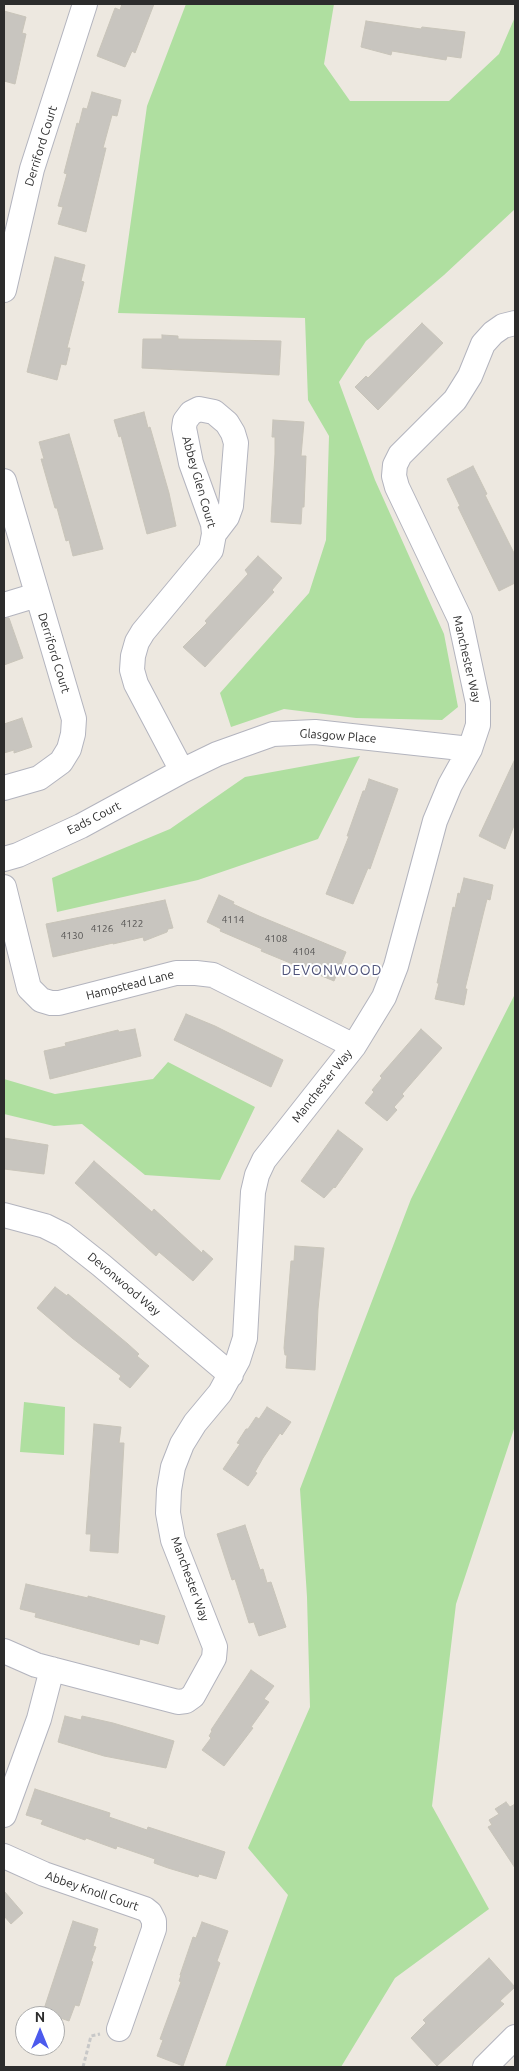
<!DOCTYPE html>
<html>
<head>
<meta charset="utf-8">
<style>
  body { margin:0 }
  #map { position:relative; width:519px; height:2071px; overflow:hidden; background:#ede8e0; font-family:Ubuntu,sans-serif }
  canvas { display:block }
  .frame { position:absolute; inset:0; border:5px solid #2c2c2c; pointer-events:none }
  .north { position:absolute; left:15px; top:2006px; width:50px; height:50px; box-sizing:border-box; background:#fff; border:1px solid #ababab; border-radius:50%; rotate:0deg; font-size:14px; font-weight:700; line-height:20px; text-align:center; color:#2c2c2c }
  .north::after { content:''; display:block; margin:auto; width:18px; height:22px; background:#4c5aed; clip-path:polygon(50% 0,100% 100%,50% 72%,0 100%) }
</style>
</head>
<body>
<div id="map">
<canvas width="519" height="2071"></canvas>
<div class="frame"></div>
<div class="north">N</div>
</div>
<script>
const ctx = document.querySelector('canvas').getContext('2d');
ctx.lineJoin = 'round';
function fill(path, color) {
  ctx.fillStyle = color;
  ctx.fill(path, 'evenodd');
}
function poly(rows) {
  const path = new Path2D();
  for (const r of rows) {
    path.moveTo(r[0], r[1]);
    for (let i = 2; i < r.length; i += 2) path.lineTo(r[i], r[i + 1]);
  }
  return path;
}
function trace(path, color, width, dash) {
  ctx.strokeStyle = color;
  ctx.lineWidth = width;
  ctx.lineCap = dash ? 'butt' : 'round';
  ctx.setLineDash(dash || []);
  ctx.stroke(path);
}
function label(font, color, halo, rows, align = 'center') {
  ctx.font = font + ' Ubuntu,sans-serif';
  ctx.lineWidth = 4;
  ctx.setLineDash([]);
  ctx.textBaseline = 'middle';
  ctx.strokeStyle = halo;
  ctx.fillStyle = color;
  for (const [text, x, y, turn = 0] of rows) {
    ctx.save();
    ctx.translate(x, y);
    ctx.rotate((+turn || 0) * Math.PI / 180);
    ctx.textAlign = isNaN(turn) ? turn : align;
    if (halo) ctx.strokeText(text, 0, 0);
    ctx.fillText(text, 0, 0);
    ctx.restore();
  }
}
fill(poly([
  [186,4,334,4,324,64,350,101,449,101,499,54,515,17,515,209,444,275,366,341,339,382,375,480,444,634,458,707,442,720,356,718,284,709,231,727,220,693,309,593,326,540,329,436,308,400,305,318,118,313,147,106],
  [360,756,318,839,198,880,57,912,52,878,170,829,245,777],
  [515,994,515,1426,456,1604,432,1806,489,1909,395,1978,341,2067,225,2067,288,1895,248,1848,310,1707,307,1597,300,1489,411,1199],
  [168,1062,255,1107,220,1180,145,1175,82,1124,54,1126,4,1114,4,1079,55,1094,153,1079],
  [24,1402,65,1407,64,1455,20,1452]
]), '#afdfa0');
const building = poly([
  [122,4,154,4,135,53,132,51,125,67,97,56,115,8,120,10,122,4],
  [4,11,26,17,22,33,26,34,15,84,4,81,4,11],
  [366,21,421,29,422,27,465,32,461,58,447,56,446,60,392,51,391,55,361,47,366,21],
  [92,92,121,100,117,116,112,115,103,148,106,148,86,232,58,224,63,207,58,206,67,174,64,173,77,123,79,124,83,108,87,109,92,92],
  [55,257,85,265,81,281,84,282,67,348,70,348,66,365,61,364,57,380,27,372,55,257],
  [422,323,443,343,378,410,355,387,366,376,368,378,422,323],
  [162,335,178,336,178,339,281,341,279,375,142,368,143,339,162,339,162,335],
  [144,412,148,428,150,427,169,493,176,526,147,534,121,436,119,437,114,420,144,412],
  [273,420,304,422,301,456,306,456,304,507,302,507,301,524,271,522,275,454,275,437,272,437,273,420],
  [69,434,103,549,73,556,69,540,66,541,57,508,55,508,41,459,44,459,39,442,69,434],
  [473,466,487,494,485,495,515,555,515,583,499,591,458,507,460,506,447,479,473,466],
  [258,556,282,578,272,590,274,592,205,667,183,647,207,623,205,621,248,574,245,570,258,556],
  [4,618,9,618,23,658,4,665,4,618],
  [22,718,32,747,14,753,14,750,4,753,4,724,22,718],
  [515,759,515,823,505,849,479,836,515,759],
  [369,779,398,789,370,869,368,868,353,904,326,894,349,836,347,836,363,791,365,791,369,779],
  [464,878,493,885,490,900,487,899,483,915,465,989,467,989,464,1005,435,999,439,983,437,983,453,907,455,908,458,893,460,894,464,878],
  [219,895,234,902,233,904,259,916,346,952,334,981,261,951,262,949,220,931,221,929,207,922,219,895],
  [165,900,173,928,168,929,167,932,144,941,143,937,113,944,113,943,53,957,46,924,165,900],
  [186,1014,215,1026,283,1060,271,1087,174,1040,186,1014],
  [135,1029,141,1056,50,1079,44,1051,66,1046,65,1043,118,1030,119,1032,135,1029],
  [421,1029,442,1048,402,1094,404,1096,394,1107,397,1110,387,1121,365,1103,374,1092,372,1090,382,1078,380,1076,421,1029],
  [338,1130,363,1149,335,1188,334,1187,324,1198,301,1181,338,1130],
  [4,1138,48,1145,44,1174,4,1169,4,1138],
  [94,1161,152,1212,154,1209,202,1253,203,1250,213,1259,193,1281,159,1252,156,1256,75,1183,94,1161],
  [295,1246,324,1248,318,1309,315,1370,286,1368,287,1355,285,1355,284,1348,291,1261,294,1261,295,1246],
  [55,1287,67,1296,68,1294,128,1344,139,1354,137,1356,149,1366,130,1388,119,1379,121,1376,72,1338,37,1308,55,1287],
  [267,1407,291,1422,282,1435,280,1433,263,1458,255,1472,257,1473,248,1486,223,1469,240,1444,237,1443,246,1429,248,1429,256,1417,259,1419,267,1407],
  [94,1424,121,1427,119,1443,124,1443,118,1553,90,1551,91,1534,86,1534,94,1424],
  [245,1525,260,1570,263,1569,267,1583,271,1582,286,1627,259,1636,254,1622,249,1623,235,1579,232,1580,217,1534,245,1525],
  [26,1584,88,1598,88,1596,165,1616,158,1644,140,1639,139,1645,35,1617,36,1613,20,1609,26,1584],
  [251,1670,274,1686,264,1699,269,1702,251,1727,253,1728,224,1766,202,1750,211,1738,209,1736,212,1731,211,1730,251,1670],
  [65,1716,81,1720,82,1716,113,1723,174,1741,166,1768,104,1756,58,1742,65,1716],
  [35,1789,110,1813,109,1817,147,1830,148,1827,225,1852,216,1879,199,1874,198,1877,168,1868,154,1863,155,1859,117,1846,116,1849,86,1838,85,1840,41,1824,43,1820,26,1815,35,1789],
  [506,1802,510,1807,515,1804,515,1868,488,1827,492,1825,489,1820,499,1814,495,1809,506,1802],
  [4,1891,23,1913,11,1924,4,1916,4,1891],
  [73,1921,98,1929,93,1946,96,1947,91,1961,93,1962,79,2006,75,2005,69,2021,43,2012,73,1921],
  [202,1922,228,1931,217,1961,220,1963,210,1991,183,2066,157,2056,163,2040,160,2039,181,1982,179,1981,181,1975,180,1975,193,1937,196,1938,202,1922],
  [489,1958,515,1987,500,2001,504,2004,437,2066,411,2038,426,2023,423,2020,489,1958]
]);
fill(building, '#c8c5bf');
trace(building, '#c8c4b9', 1);
const minor = poly([
  [4,290,32,169,85,4],
  [4,481,74,719,73,734,69,749,61,762,39,778,4,788],
  [4,605,37,595],
  [182,771,136,684,132,670,133,656,137,642,143,632,211,550,214,534,213,524,191,463,184,428,185,421,191,413,199,409,214,412,227,423,233,433,236,443,231,506,227,517,214,534],
  [4,859,18,855,81,826,182,771,217,754,273,734,315,732,470,749],
  [4,887,29,988,41,1000,51,1003,59,1003,176,973,196,973,213,975,354,1046],
  [4,1215,45,1226,63,1235,101,1265,231,1375],
  [4,1651,36,1665,178,1702,186,1701,193,1696,214,1658,215,1647,173,1540,168,1513,169,1490,173,1467,182,1444,195,1423,220,1393,238,1360,245,1338,253,1192,257,1175,264,1160,354,1046,384,997,396,966,435,821,450,785,470,749,478,725,478,703,460,619,397,487,394,476,395,465,400,455,455,400,470,376,483,344,493,333,503,326,515,323],
  [4,1815,39,1719,52,1669],
  [4,1856,44,1874,145,1909,150,1913,154,1921,154,1929,119,2029],
  [485,2067,515,2037]
]);
trace(minor, '#b3b4be', 26);
trace(poly([
  [83,2067,91,2036,100,2034]
]), '#c8c8c8', 3, [4, 2.5]);
trace(minor, '#fff', 24);
label('10px', '#535251', null, [
  ["4114",233,920],
  ["4122",132,924],
  ["4126",102,929],
  ["4130",72,936],
  ["4108",276,939],
  ["4104",304,952]
]);
label('12px', '#2c2c2c', '#fff', [
  ["Derriford Court",41,146,-73],
  ["Abbey Glen Court",199,482,74],
  ["Derriford Court",54,653,73],
  ["Manchester Way",467,659,77],
  ["Glasgow Place",338,736,4],
  ["Eads Court",94,818,-27],
  ["Hampstead Lane",130,985,-14],
  ["Manchester Way",322,1086,-52],
  ["Devonwood Way",124,1284,40],
  ["Manchester Way",190,1579,70],
  ["Abbey Knoll Court",92,1891,19]
]);
ctx.letterSpacing = '1px';
label('14px', '#4f537a', '#fff', [
  ["DEVONWOOD",332,970]
]);
ctx.letterSpacing = '0px';
</script>
</body>
</html>
